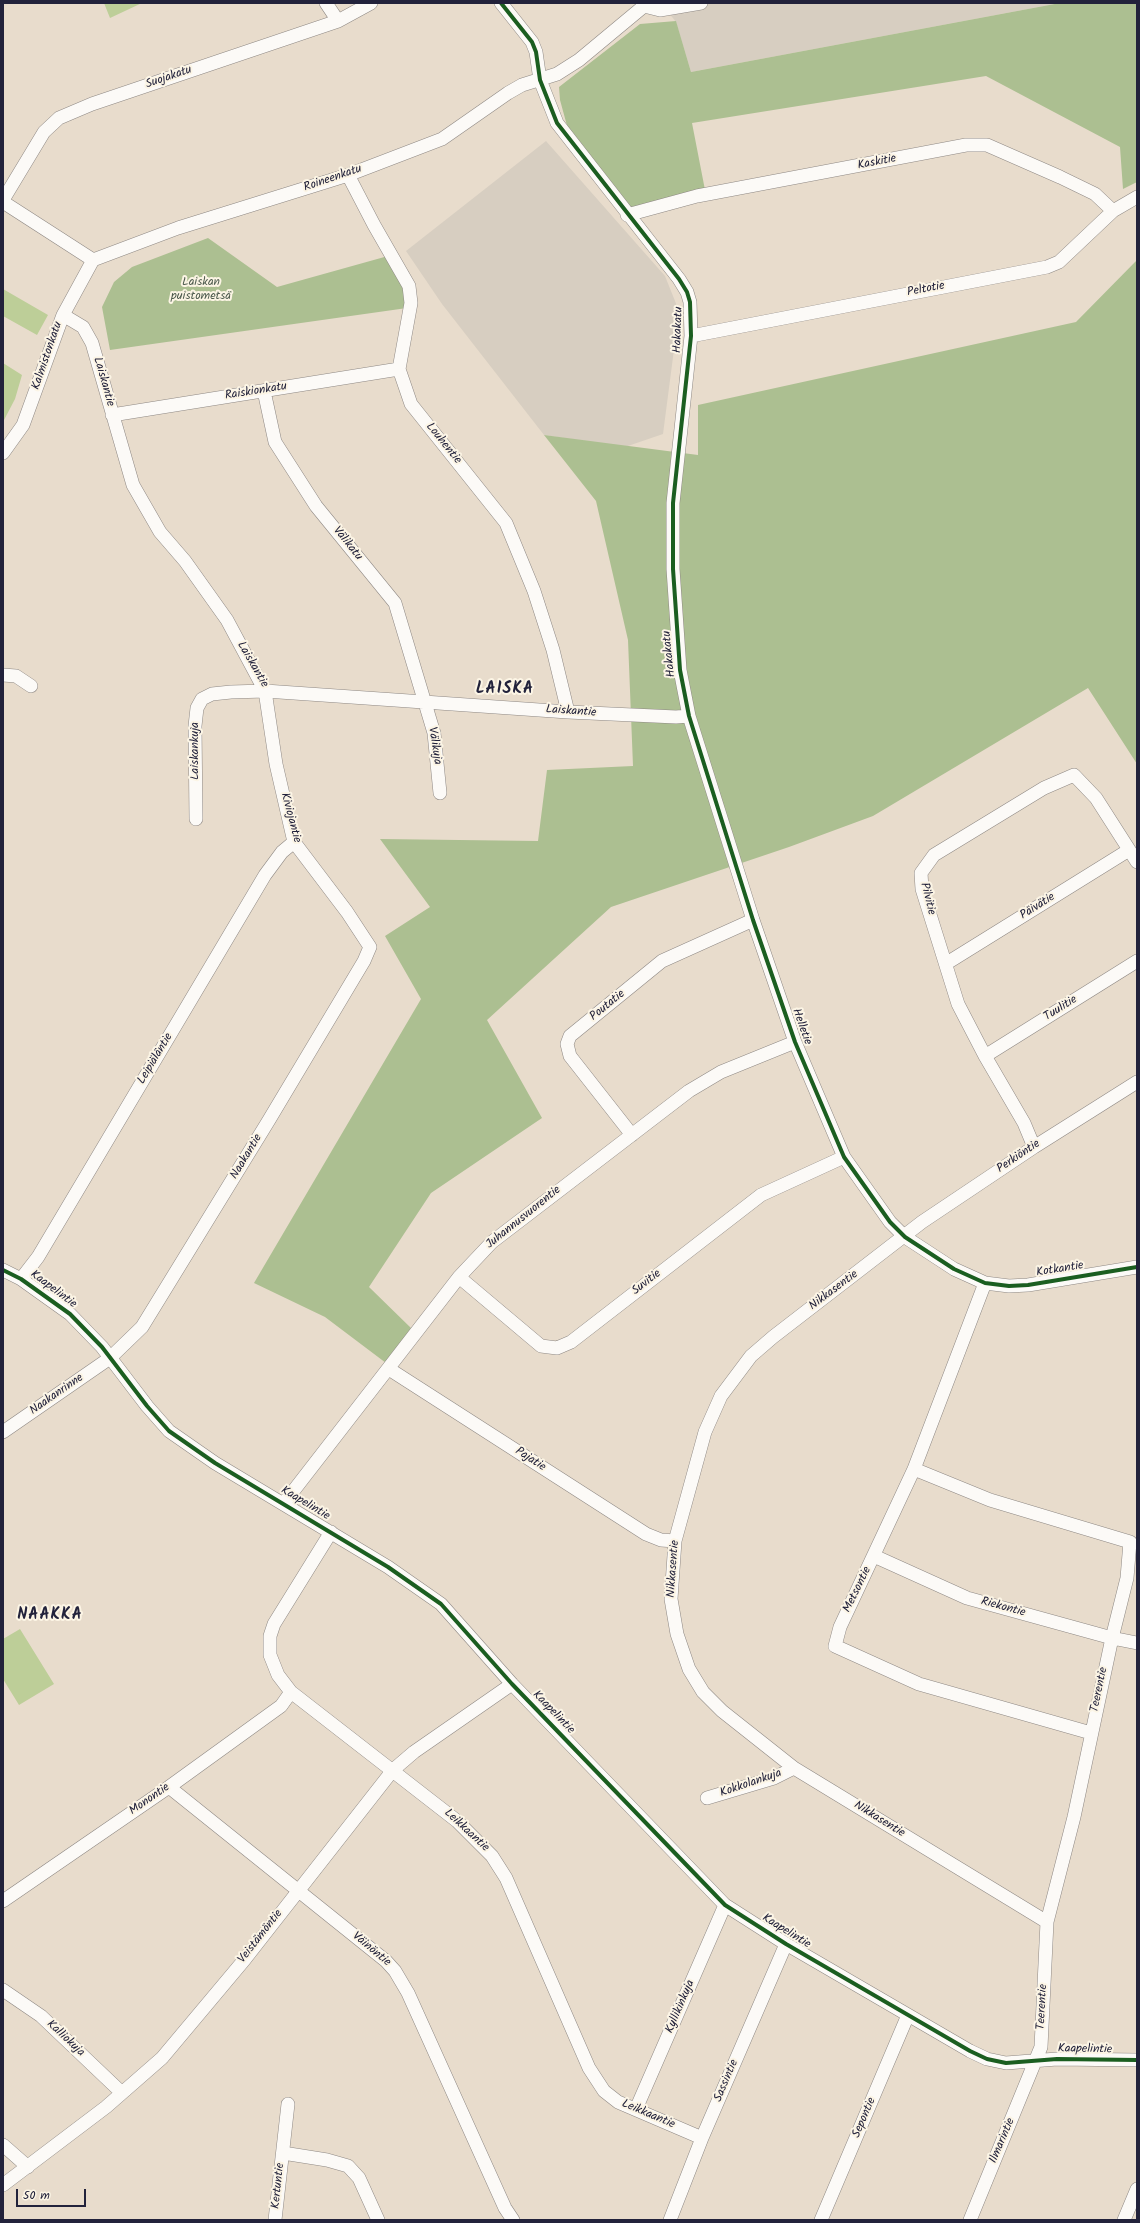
<!DOCTYPE html>
<html>
<head>
<meta charset="utf-8">
<style>
  body { margin:0 }
  #map { position:relative; width:1140px; height:2223px; overflow:hidden; background:#e8dccc; font-family:Kalam,sans-serif }
  canvas { display:block }
  .frame { position:absolute; inset:0; border:4px solid #22223b; pointer-events:none }
  .scale { position:absolute; left:16px; top:2189px; width:70px; height:18px; box-sizing:border-box; border:2px solid #22223b; border-top:0; padding-left:5px; font-size:12px; line-height:14px; white-space:nowrap; color:#22223b; -webkit-text-stroke:3px #fcf5e5; paint-order:stroke }
</style>
</head>
<body>
<div id="map">
<canvas width="1140" height="2223"></canvas>
<div class="frame"></div>
<div class="scale">50 m</div>
</div>
<script>
const ctx = document.querySelector('canvas').getContext('2d');
ctx.lineJoin = 'round';
function fill(path, color) {
  ctx.fillStyle = color;
  ctx.fill(path, 'evenodd');
}
function poly(rows) {
  const path = new Path2D();
  for (const r of rows) {
    path.moveTo(r[0], r[1]);
    for (let i = 2; i < r.length; i += 2) path.lineTo(r[i], r[i + 1]);
  }
  return path;
}
function trace(path, color, width, dash) {
  ctx.strokeStyle = color;
  ctx.lineWidth = width;
  ctx.lineCap = dash ? 'butt' : 'round';
  ctx.setLineDash(dash || []);
  ctx.stroke(path);
}
function label(font, color, halo, rows, align = 'center') {
  ctx.font = font + ' Kalam,sans-serif';
  ctx.lineWidth = 4;
  ctx.setLineDash([]);
  ctx.textBaseline = 'middle';
  ctx.strokeStyle = halo;
  ctx.fillStyle = color;
  for (const [text, x, y, turn = 0] of rows) {
    ctx.save();
    ctx.translate(x, y);
    ctx.rotate((+turn || 0) * Math.PI / 180);
    ctx.textAlign = isNaN(turn) ? turn : align;
    if (halo) ctx.strokeText(text, 0, 0);
    ctx.fillText(text, 0, 0);
    ctx.restore();
  }
}
fill(poly([
  [661,3,1060,3,691,72,676,22],
  [546,141,665,276,679,311,663,434,625,447,544,435,442,304,406,251]
]), '#d7cec1');
fill(poly([
  [104,3,142,3,110,18],
  [3,289,48,315,37,335,3,316],
  [3,363,22,375,15,399,3,422],
  [20,1629,54,1684,19,1705,3,1679,3,1639]
]), '#bdce98');
fill(poly([
  [1060,3,1137,3,1137,182,1123,189,1120,147,986,76,692,123,705,190,628,208,572,144,560,100,559,87,640,24,676,21,691,72],
  [208,238,277,287,388,256,402,281,407,308,110,350,102,307,114,282,132,267],
  [1137,260,1137,764,1088,688,873,816,789,847,611,907,487,1020,542,1118,431,1193,369,1287,411,1328,386,1363,325,1317,254,1283,421,999,385,936,430,907,380,839,538,841,547,770,633,766,628,640,596,501,544,435,698,455,698,405,1076,322]
]), '#acbf91');
const minor = poly([
  [326,3,338,21],
  [501,3,532,42,536,52,540,80,557,123,679,279,687,292,690,302,691,336,673,503,673,569,680,670,689,716,753,920,795,1042,844,1157,890,1222,905,1237,954,1269,985,1283,1009,1286,1028,1285,1137,1267],
  [644,6,660,10,701,3],
  [348,175,374,225,409,286,411,303,399,369,411,404,506,523,534,591,553,650,568,712],
  [3,200,44,132,59,118,92,104,338,21,371,3],
  [3,202,93,260],
  [627,215,697,196,966,145,987,145,1060,177,1095,194,1113,211],
  [93,260,178,228,348,175,442,139,508,93,522,85,557,74,579,60,644,6],
  [691,336,1047,267,1059,262,1113,211,1137,197],
  [264,391,275,442,316,506,395,603,434,733,440,793],
  [112,415,399,369],
  [3,453,23,425,63,315,93,260],
  [3,675,16,676,31,686],
  [196,819,195,726,197,708,202,699,212,694,231,692,265,691,568,712,676,717,689,716],
  [947,963,1129,850],
  [985,1056,1137,961],
  [632,1135,570,1056,567,1044,570,1036,662,961,753,920],
  [1034,1147,1024,1123,985,1056,958,1004,922,889,921,873,934,855,1044,788,1074,775,1096,798,1137,862],
  [3,1270,21,1279,70,1314,102,1347,147,1406,169,1431,215,1463,388,1567,441,1604,512,1684,725,1905,786,1944,970,2051,987,2059,1006,2063,1057,2059,1137,2060],
  [459,1277,541,1346,557,1348,571,1342,761,1195,844,1157],
  [21,1279,38,1257,265,875,282,852,294,842],
  [985,1283,914,1469,840,1627,835,1646,919,1684,1091,1733],
  [389,1369,646,1534,661,1540,675,1541],
  [3,1432,110,1358,142,1327,269,1120,364,961,370,947,347,912,294,842,276,764,265,691,227,620,185,561,160,532,133,485,92,343,83,327,63,315],
  [914,1469,990,1500,1130,1542,1127,1578,1112,1638,1074,1817,1047,1922,1041,2047,970,2220],
  [284,1503,459,1277,492,1242,689,1091,721,1072,795,1042],
  [331,1532,274,1624,270,1636,270,1655,278,1675,291,1692,457,1821,492,1856,506,1878,589,2068,604,2091,618,2102,702,2138],
  [874,1556,967,1598,1112,1638,1137,1643],
  [169,1787,386,1961,395,1971,408,1993,505,2208,513,2220],
  [707,1798,774,1778,794,1768],
  [3,1901,169,1787,281,1706,291,1692],
  [1047,1922,794,1768,722,1711,703,1692,689,1669,677,1634,671,1599,675,1541,705,1432,721,1396,751,1356,773,1337,922,1222,1034,1147,1137,1082],
  [3,1990,41,2016,122,2093],
  [636,2109,725,1905],
  [3,2145,28,2167],
  [283,2153,327,2160,348,2166,359,2178,378,2220],
  [3,2185,106,2107,162,2058,245,1959,393,1770,414,1752,512,1684],
  [275,2220,288,2104],
  [670,2220,702,2138,786,1944],
  [821,2220,908,2015],
  [1124,2220,1137,2189]
]);
trace(minor, '#8e8884', 14);
trace(minor, '#fcfaf7', 13);
trace(poly([
  [501,3,532,42,536,52,540,80,557,123,679,279,687,292,690,302,691,336,673,503,673,569,680,670,689,716,753,920,795,1042,844,1157,890,1222,905,1237,954,1269,985,1283,1009,1286,1028,1285,1137,1267],
  [3,1270,21,1279,70,1314,102,1347,147,1406,169,1431,215,1463,388,1567,441,1604,512,1684,725,1905,786,1944,970,2051,987,2059,1006,2063,1057,2059,1137,2060]
]), '#1b5e20', 4);
label('12px', '#22223b', '#fcf5e5', [
  ["Suojakatu",169,78,-19],
  ["Kaskitie",877,163,-11],
  ["Roineenkatu",333,179,-19],
  ["Peltotie",926,290,-11],
  ["Hakakatu",679,330,-88],
  ["Kalmistonkatu",48,356,-71],
  ["Laiskantie",103,382,74],
  ["Raiskionkatu",256,392,-9],
  ["Louhentie",443,444,51],
  ["Välikatu",347,544,51],
  ["Hakakatu",670,654,-96],
  ["Laiskantie",252,665,60],
  ["Laiskantie",571,712,4],
  ["Välikuja",434,746,81],
  ["Laiskankuja",196,751,-90],
  ["Kiviojantie",290,818,75],
  ["Pilvitie",927,899,76],
  ["Päivätie",1038,907,-32],
  ["Poutatie",608,1006,-39],
  ["Tuulitie",1061,1009,-32],
  ["Helletie",801,1027,70],
  ["Leipiäläntie",156,1059,-59],
  ["Naakantie",247,1157,-59],
  ["Perkiöntie",1019,1157,-34],
  ["Juhannusvuorentie",524,1218,-39],
  ["Kotkantie",1060,1270,-9],
  ["Suvitie",647,1283,-38],
  ["Kaapelintie",53,1290,37],
  ["Nikkasentie",834,1291,-37],
  ["Naakanrinne",57,1395,-35],
  ["Pajatie",530,1460,33],
  ["Kaapelintie",305,1504,31],
  ["Nikkasentie",674,1569,-86],
  ["Metsontie",858,1590,-64],
  ["Riekontie",1003,1608,15],
  ["Teerentie",1100,1690,-78],
  ["Kaapelintie",553,1713,46],
  ["Kokkolankuja",751,1784,-19],
  ["Monontie",150,1800,-35],
  ["Nikkasentie",879,1820,32],
  ["Leikkaantie",466,1831,43],
  ["Kaapelintie",786,1932,32],
  ["Veistämöntie",261,1937,-52],
  ["Väinöntie",371,1950,40],
  ["Kyllikinkuja",681,2007,-67],
  ["Teerentie",1043,2007,-87],
  ["Kalliokuja",65,2039,43],
  ["Kaapelintie",1085,2050,1],
  ["Sassintie",727,2081,-67],
  ["Leikkaantie",648,2115,23],
  ["Sepontie",865,2118,-67],
  ["Ilmarintie",1003,2141,-67],
  ["Kertuntie",279,2186,-84]
]);
label('12px', '#4c5a4d', '#fcf5e5', [
  ["Laiskan",201,283],
  ["puistometsä",201,297]
]);
ctx.letterSpacing = '1px';
label('bold 16px', '#22223b', '#fcf5e5', [
  ["LAISKA",505,690],
  ["NAAKKA",50,1616]
]);
ctx.letterSpacing = '0px';
</script>
</body>
</html>
